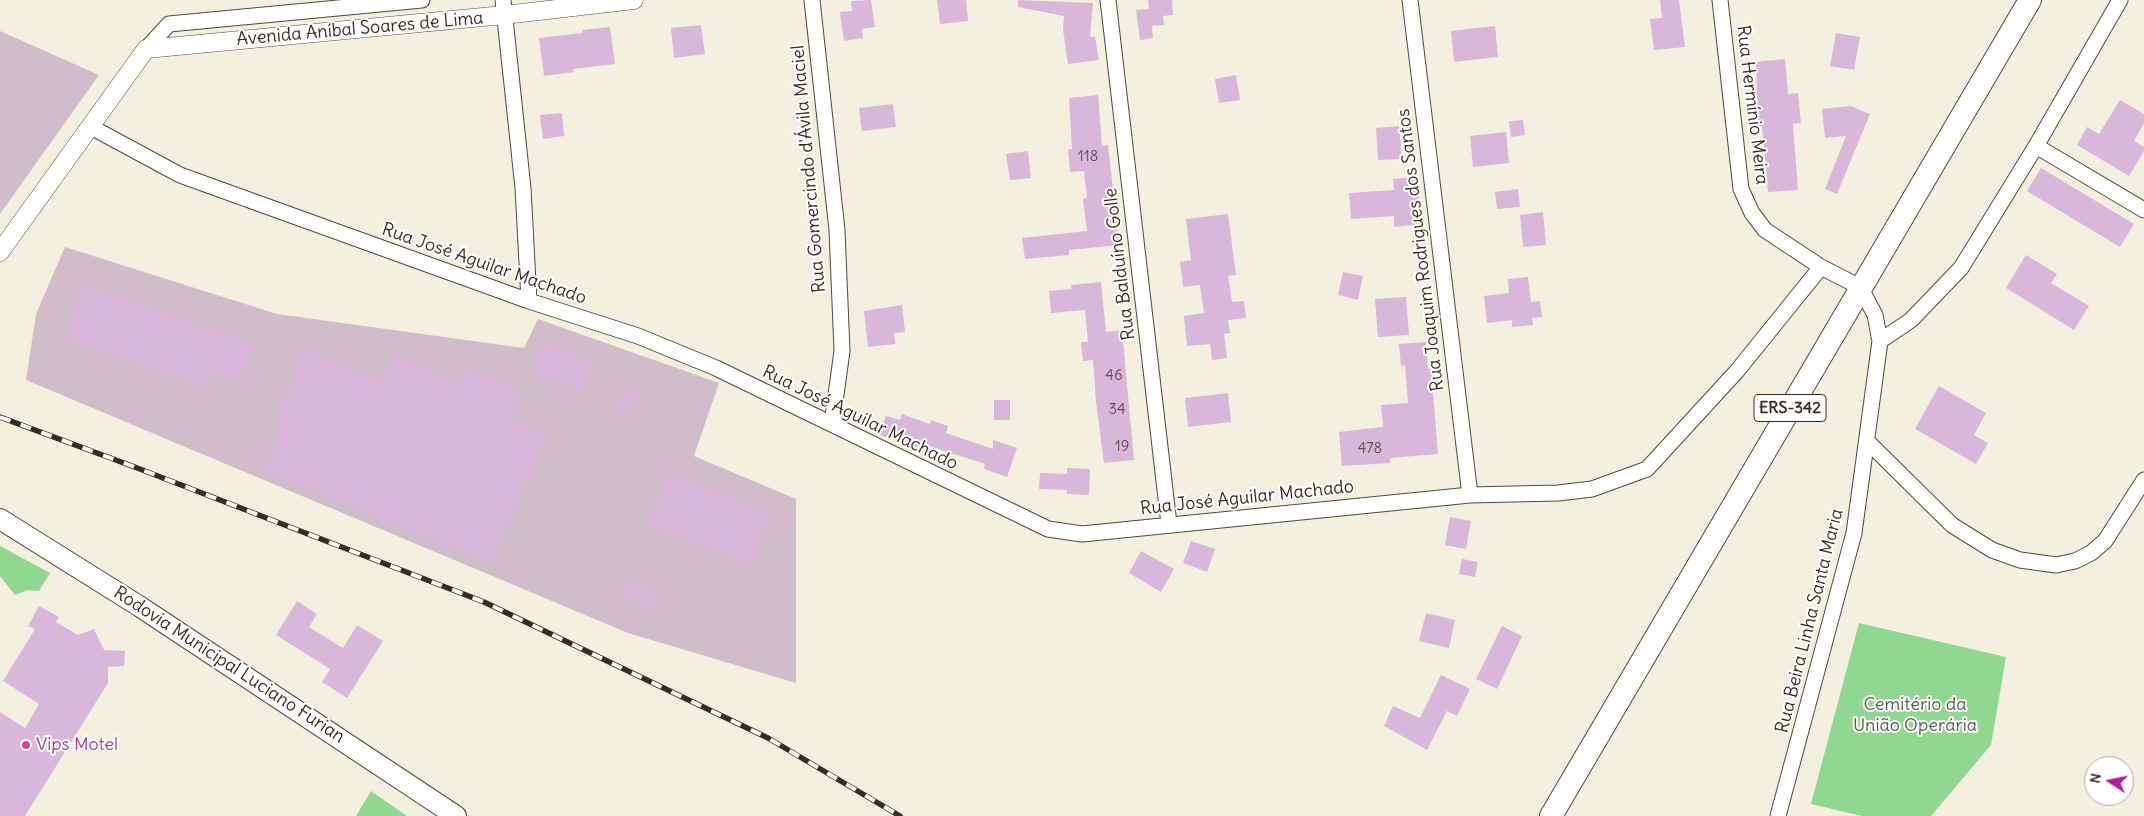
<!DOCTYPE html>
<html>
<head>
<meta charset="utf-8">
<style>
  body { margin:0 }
  #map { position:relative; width:2144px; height:816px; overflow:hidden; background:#f3f0df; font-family:Delius,sans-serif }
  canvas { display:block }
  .north { position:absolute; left:2084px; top:756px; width:50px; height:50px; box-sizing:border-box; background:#fff; border:1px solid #b1aaa5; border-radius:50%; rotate:281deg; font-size:14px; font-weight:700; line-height:20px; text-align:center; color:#3b2a1e }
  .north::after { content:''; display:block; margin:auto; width:18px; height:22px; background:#b5179e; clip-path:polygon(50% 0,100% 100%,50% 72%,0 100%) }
</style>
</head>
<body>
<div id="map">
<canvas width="2144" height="816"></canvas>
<div class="north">N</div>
</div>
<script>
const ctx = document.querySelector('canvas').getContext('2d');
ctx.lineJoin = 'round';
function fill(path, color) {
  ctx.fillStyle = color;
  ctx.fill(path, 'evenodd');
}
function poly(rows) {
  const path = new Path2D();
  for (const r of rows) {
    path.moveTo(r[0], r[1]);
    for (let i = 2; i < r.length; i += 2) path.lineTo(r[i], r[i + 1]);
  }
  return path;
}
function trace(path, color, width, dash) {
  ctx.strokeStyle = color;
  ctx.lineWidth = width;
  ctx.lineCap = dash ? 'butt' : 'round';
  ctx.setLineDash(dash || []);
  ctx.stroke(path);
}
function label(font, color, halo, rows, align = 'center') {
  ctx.font = font + ' Delius,sans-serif';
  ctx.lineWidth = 4;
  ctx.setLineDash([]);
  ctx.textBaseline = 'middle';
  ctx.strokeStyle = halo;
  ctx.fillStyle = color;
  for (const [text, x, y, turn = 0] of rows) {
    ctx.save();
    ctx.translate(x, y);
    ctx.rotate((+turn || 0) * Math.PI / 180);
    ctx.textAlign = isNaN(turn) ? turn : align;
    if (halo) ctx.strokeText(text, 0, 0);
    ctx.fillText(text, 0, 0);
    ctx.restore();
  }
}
fill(poly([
  [0,31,99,75,0,214],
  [65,247,277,314,524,348,538,319,719,383,694,456,796,499,796,683,628,633,26,380,36,314]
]), '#d1bdc9');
fill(poly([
  [0,546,50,573,39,591,28,590,15,595,0,576],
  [1859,623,2006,657,1991,745,1931,816,1862,816,1811,804],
  [371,791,407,816,356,816]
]), '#90d791');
fill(poly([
  [871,0,875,27,862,29,863,38,844,41,840,12,852,11,851,1],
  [937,0,966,0,968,21,940,24],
  [1018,0,1093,3,1090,37,1095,37,1099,60,1068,64,1063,29,1064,16,1018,7],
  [1148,0,1172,0,1173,15,1163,16,1164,25,1152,26,1153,38,1140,40,1136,10,1149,9],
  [1660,0,1679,0,1685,47,1654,50,1650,19,1662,18],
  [701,25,705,54,674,58,671,28],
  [1495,26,1498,57,1454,62,1451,31],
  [610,27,615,64,573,69,574,72,544,76,539,38,583,33,582,30],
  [1836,33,1860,37,1854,70,1830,66],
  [1785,59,1788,94,1798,93,1801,123,1793,124,1798,190,1768,192,1762,126,1758,127,1756,62],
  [1236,75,1240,100,1219,103,1215,79],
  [1098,95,1102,146,1108,145,1119,245,1069,250,1069,255,1025,259,1022,238,1087,231,1083,199,1087,198,1084,171,1070,172,1068,149,1072,149,1069,98],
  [2120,100,2144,114,2144,123,2134,141,2144,147,2144,151,2129,176,2077,145,2087,127,2099,134],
  [893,104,896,127,862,131,859,108],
  [1851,106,1870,114,1837,194,1825,189,1846,136,1825,138,1822,109],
  [562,113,564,136,543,139,540,115],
  [1523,120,1525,135,1511,137,1509,121],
  [1399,126,1402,159,1378,160,1376,128],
  [1506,132,1509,163,1473,167,1470,136],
  [1028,151,1031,178,1010,180,1006,154],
  [2041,168,2134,224,2120,247,2027,191],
  [1418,177,1421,224,1394,227,1394,216,1351,219,1349,193,1394,190,1393,179],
  [1518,189,1520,207,1497,209,1495,192],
  [1543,212,1546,245,1523,247,1520,215],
  [1228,214,1236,275,1228,276,1232,302,1244,301,1246,318,1228,320,1230,333,1224,334,1227,358,1212,360,1210,344,1187,346,1184,316,1204,313,1200,285,1183,287,1180,262,1191,260,1186,219],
  [2026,255,2057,274,2051,283,2089,306,2074,330,2006,288],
  [1343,272,1363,276,1358,300,1338,295],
  [1528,277,1531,302,1540,301,1542,317,1532,318,1533,325,1512,327,1512,320,1487,323,1484,296,1509,293,1508,279],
  [1101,282,1106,332,1122,330,1134,460,1104,463,1096,402,1093,360,1083,361,1081,342,1088,342,1085,310,1051,313,1049,291,1072,289,1071,285],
  [85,284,253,344,239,381,212,372,206,389,65,339],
  [1406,297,1409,335,1378,337,1375,299],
  [902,305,905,332,894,333,895,344,868,347,864,311],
  [543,342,594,362,582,391,532,371],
  [1426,342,1428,369,1431,369,1438,454,1390,458,1390,463,1342,466,1339,432,1383,427,1381,405,1408,403,1405,365,1401,366,1399,344],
  [305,349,382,382,394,355,460,383,467,367,522,391,510,420,548,435,491,564,264,470,282,425,274,421],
  [1939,386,1986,413,1974,435,1988,443,1976,464,1915,429],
  [625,387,641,394,633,415,617,408],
  [1228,393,1231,422,1188,427,1185,398],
  [994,400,1010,400,1010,420,994,420],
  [902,414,930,424,931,420,948,426,946,433,993,449,993,440,1017,448,1007,477,984,469,985,464,920,443,919,448,879,435,886,416,900,420],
  [1067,468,1090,469,1089,495,1067,494,1067,490,1039,489,1040,473,1067,474],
  [668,472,771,513,750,566,648,526],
  [1450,517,1471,521,1466,549,1445,545],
  [1191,541,1215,549,1207,572,1183,563],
  [1141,551,1174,569,1161,592,1129,573],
  [1462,559,1478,562,1475,577,1459,574],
  [628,578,659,594,651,610,620,594],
  [297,601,317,614,309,627,343,648,357,625,383,641,347,698,322,682,330,669,276,635],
  [39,606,59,617,56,622,78,635,94,629,104,650,125,651,124,666,108,667,108,683,25,816,0,816,0,712,25,728,39,704,3,681,35,629,28,626],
  [1426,613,1455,620,1449,648,1419,641],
  [1502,626,1522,636,1497,689,1476,679],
  [1441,675,1470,689,1457,716,1447,711,1427,750,1384,726,1393,706,1420,718]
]), '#d9b7da');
const minor = poly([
  [503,0,523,188,529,301],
  [812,0,837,230,842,351,832,424],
  [1108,0,1169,524],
  [1410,0,1470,495],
  [1720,0,1741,189,1752,213,1765,230,1821,267,1860,287,1875,315,1880,341,1854,533,1778,816],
  [146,49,169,24,422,0],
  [91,127,180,175,529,301,638,336,716,368,1048,529,1082,534,1470,495,1558,493,1592,489,1647,469,1737,371,1821,267],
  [2036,146,2144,210],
  [1880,341,1911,320,1961,268,2036,146,2120,0],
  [1867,441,1952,525,1992,550,2020,560,2056,565,2075,561,2091,553,2105,541,2144,480]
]);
const tertiary = poly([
  [0,252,146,49,504,15,634,0]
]);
const secondary = poly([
  [0,519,139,606,456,816]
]);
const primary = poly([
  [1551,816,2030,0]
]);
trace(minor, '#57483b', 17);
trace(tertiary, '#57483b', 19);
trace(secondary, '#57483b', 22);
trace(primary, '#57483b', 24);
trace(minor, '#fff', 15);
trace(tertiary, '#fff', 18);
trace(secondary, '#fff', 20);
trace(primary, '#fff', 22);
const rail = poly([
  [0,417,132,466,484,602,768,738,900,816]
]);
trace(rail, '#3b2a1e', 5.5);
trace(rail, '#fff', 4, [11]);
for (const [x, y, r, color] of [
  [26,745,5,"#d1479c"]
]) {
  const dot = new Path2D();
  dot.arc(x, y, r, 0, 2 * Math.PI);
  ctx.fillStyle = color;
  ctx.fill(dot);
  trace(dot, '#fff', 2);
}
label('15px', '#624d4d', null, [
  ["118",1088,157],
  ["46",1114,376],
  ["34",1117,410],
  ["19",1122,447],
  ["478",1370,449]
]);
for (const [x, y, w] of [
  [1790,408,72]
]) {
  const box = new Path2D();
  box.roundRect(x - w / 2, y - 13.5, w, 27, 4);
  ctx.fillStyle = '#fff';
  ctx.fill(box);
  trace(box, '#3b2a1e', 1);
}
label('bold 16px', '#3b2a1e', null, [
  ["ERS-342",1790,408]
]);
label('18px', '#3b2a1e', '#fff', [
  ["Avenida Aníbal Soares de Lima",360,29,-5],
  ["Rua Hermínio Meira",1752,105,83],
  ["Rua Gomercindo d'Ávila Maciel",809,169,-95],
  ["Rua Joaquim Rodrigues dos Santos",1421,250,-97],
  ["Rua José Aguilar Machado",484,264,19],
  ["Rua Balduíno Golle",1120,264,-97],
  ["Rua José Aguilar Machado",860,418,26],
  ["Rua José Aguilar Machado",1247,498,-6],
  ["Rua Beira Linha Santa Maria",1810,621,-76],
  ["Rodovia Municipal Luciano Furian",229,665,33]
]);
label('18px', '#545e40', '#fff', [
  ["Cemitério da",1915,705],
  ["União Operária",1915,726]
]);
label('18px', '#b23c85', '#fff', [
  ["Vips Motel",36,745]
], 'left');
</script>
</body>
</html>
